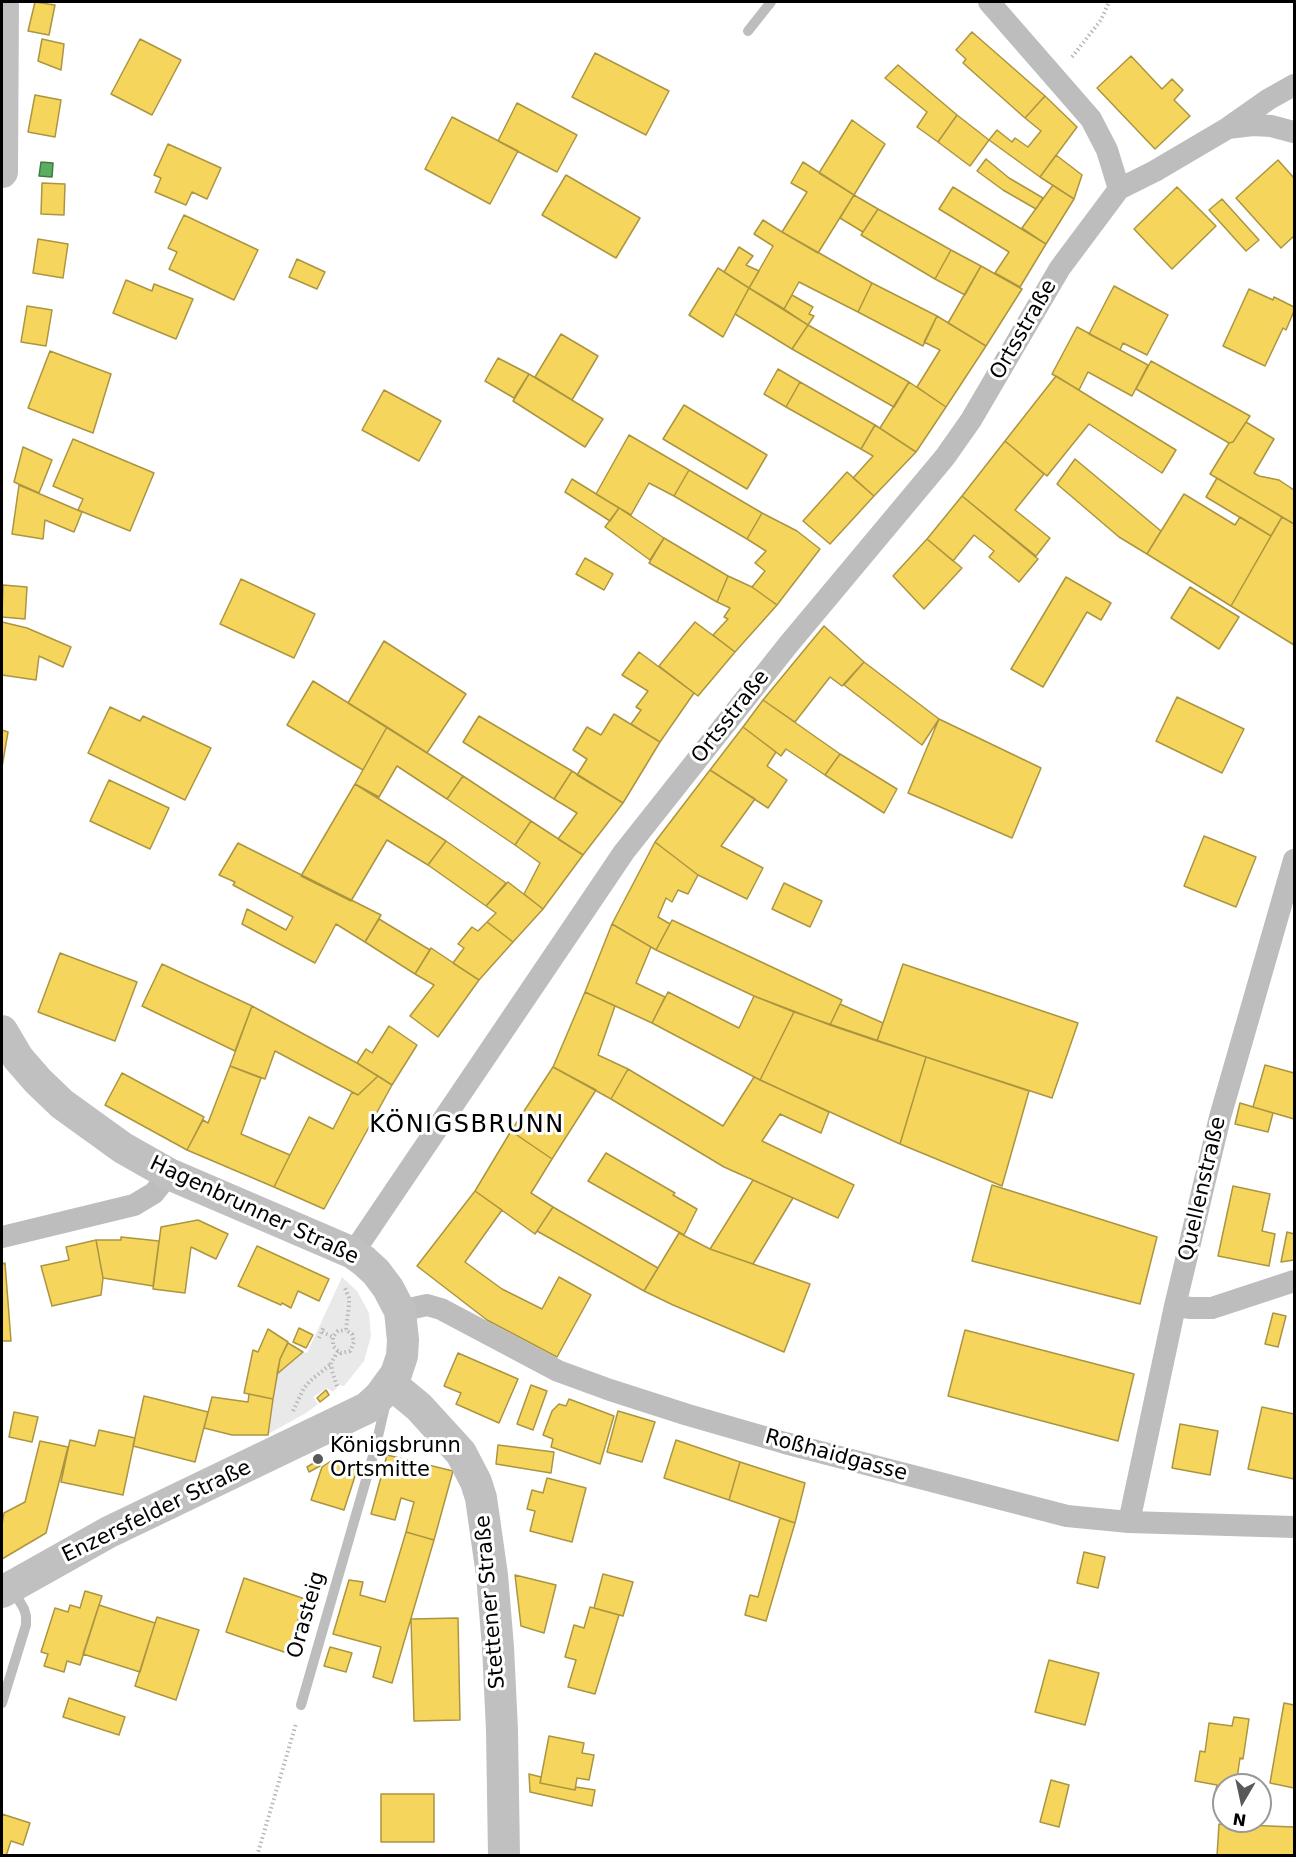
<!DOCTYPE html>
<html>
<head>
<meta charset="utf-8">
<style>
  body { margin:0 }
  #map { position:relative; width:1296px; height:1857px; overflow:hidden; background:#fff; font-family:"DejaVu Sans",sans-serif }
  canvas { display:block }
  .frame { position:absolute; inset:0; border:3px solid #000; pointer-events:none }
  .north { position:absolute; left:1212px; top:1773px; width:60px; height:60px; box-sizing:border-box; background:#fff; border:2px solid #999; border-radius:50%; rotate:189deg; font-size:16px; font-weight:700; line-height:24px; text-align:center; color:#000 }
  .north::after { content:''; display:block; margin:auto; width:21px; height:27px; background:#595959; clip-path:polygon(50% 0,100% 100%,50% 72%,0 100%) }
</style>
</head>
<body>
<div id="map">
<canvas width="1296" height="1857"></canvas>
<div class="frame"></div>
<div class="north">N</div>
</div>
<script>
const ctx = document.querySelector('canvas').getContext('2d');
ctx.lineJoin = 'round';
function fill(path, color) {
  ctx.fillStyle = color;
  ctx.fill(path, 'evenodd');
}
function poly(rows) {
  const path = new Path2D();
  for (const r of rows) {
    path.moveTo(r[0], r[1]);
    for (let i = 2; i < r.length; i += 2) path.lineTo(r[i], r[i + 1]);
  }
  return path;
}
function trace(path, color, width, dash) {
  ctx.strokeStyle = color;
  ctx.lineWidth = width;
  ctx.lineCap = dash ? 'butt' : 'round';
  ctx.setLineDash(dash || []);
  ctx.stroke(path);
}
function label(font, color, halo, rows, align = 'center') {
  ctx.font = font + ' "DejaVu Sans",sans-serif';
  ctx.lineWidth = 6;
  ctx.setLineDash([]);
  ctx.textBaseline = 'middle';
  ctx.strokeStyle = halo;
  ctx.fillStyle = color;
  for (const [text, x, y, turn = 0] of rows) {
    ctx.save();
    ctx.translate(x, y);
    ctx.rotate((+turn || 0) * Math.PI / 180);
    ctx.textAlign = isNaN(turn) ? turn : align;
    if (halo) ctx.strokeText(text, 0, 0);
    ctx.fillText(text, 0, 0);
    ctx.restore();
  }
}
fill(poly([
  [342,1277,357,1291,369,1313,371,1336,364,1361,344,1386,339,1385,333,1392,327,1388,313,1397,318,1404,306,1413,268,1434,277,1374,303,1352,307,1353]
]), '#e9e9e9');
const homes = poly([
  [35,2,55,5,49,35,28,31,35,2],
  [972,32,1045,96,1025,118,963,63,966,59,956,50,972,32],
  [42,39,64,44,61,70,38,61,42,39],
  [140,39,181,60,152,115,111,94,140,39],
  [595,53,669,91,646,135,572,97,595,53],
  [1131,56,1162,89,1172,79,1183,90,1174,100,1190,116,1155,149,1097,88,1131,56],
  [898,65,957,115,938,142,917,127,927,112,885,78,898,65],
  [35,95,61,100,55,137,28,132,35,95],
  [1045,96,1077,127,1040,177,989,140,997,130,1012,142,1015,138,1028,147,1041,131,1025,118,1045,96],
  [517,103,577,135,557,172,498,141,517,103],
  [957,115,989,140,970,166,938,142,957,115],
  [452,117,518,151,490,204,425,169,452,117],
  [852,120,885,144,854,195,819,173,852,120],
  [168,144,221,168,207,199,192,192,186,205,155,192,161,178,154,175,168,144],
  [1056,155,1082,175,1074,199,1040,177,1056,155],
  [986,159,1009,178,1043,198,1036,209,1003,190,977,171,986,159],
  [1278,160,1294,178,1294,236,1281,248,1236,198,1278,160],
  [803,162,854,195,818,253,782,232,807,192,791,183,803,162],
  [566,175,640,218,616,258,542,215,566,175],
  [42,183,65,184,64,215,41,214,42,183],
  [1053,185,1074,199,1046,244,1022,228,1053,185],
  [953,187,1046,244,1020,287,995,273,1009,252,939,209,953,187],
  [1177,187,1216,226,1172,269,1134,229,1177,187],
  [854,195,878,209,863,232,840,218,854,195],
  [1222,199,1259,240,1246,251,1209,210,1222,199],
  [878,209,951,250,935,279,861,235,878,209],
  [184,215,258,250,234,300,169,269,177,252,168,248,184,215],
  [763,220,782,232,872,283,858,312,799,282,784,309,749,288,773,246,754,234,763,220],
  [38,239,68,244,63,278,33,273,38,239],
  [739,247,753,256,746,265,759,271,749,288,724,272,739,247],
  [951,250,981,266,965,295,935,279,951,250],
  [297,259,325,272,317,289,289,277,297,259],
  [981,266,1022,289,986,346,948,323,981,266],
  [718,268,749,288,723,337,689,315,718,268],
  [126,280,152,291,154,284,193,299,176,339,113,313,126,280],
  [872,283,937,316,923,346,858,312,872,283],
  [1114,286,1168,315,1147,355,1123,343,1120,350,1089,334,1114,286],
  [749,288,808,325,792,349,735,314,749,288],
  [1249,289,1273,300,1274,297,1294,307,1294,311,1286,330,1283,328,1265,366,1223,346,1249,289],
  [792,295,813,307,809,314,814,316,808,325,784,309,792,295],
  [27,306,52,310,46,346,21,342,27,306],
  [937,316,986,346,946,407,917,387,940,350,924,342,937,316],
  [808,325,909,382,894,407,792,349,808,325],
  [1077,327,1148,365,1132,396,1088,372,1079,390,1052,374,1077,327],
  [561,334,598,356,572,400,535,377,561,334],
  [50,351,111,374,93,433,28,408,50,351],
  [498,358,529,374,514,398,485,381,498,358],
  [1151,361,1250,416,1233,442,1229,443,1136,389,1151,361],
  [778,369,800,382,786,407,764,394,778,369],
  [529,374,603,419,585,447,513,401,529,374],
  [1056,376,1176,450,1162,473,1089,424,1047,476,1005,441,1056,376],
  [800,382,875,425,861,449,786,407,800,382],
  [909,382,946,407,916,452,880,428,909,382],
  [384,390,441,421,419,461,362,430,384,390],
  [684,405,767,455,747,489,663,439,684,405],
  [1246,422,1274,439,1254,473,1259,476,1279,480,1294,490,1294,524,1210,474,1229,443,1233,442,1246,422],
  [875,425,916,452,874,496,853,478,873,456,861,449,875,425],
  [629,435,689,470,674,496,649,483,631,515,596,494,629,435],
  [73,439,154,473,130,531,78,510,83,499,53,486,73,439],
  [1005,441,1044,474,1015,510,1050,538,1036,556,962,496,1005,441],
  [23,447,52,460,39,493,14,482,23,447],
  [1075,459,1161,531,1147,554,1119,537,1057,484,1075,459],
  [689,470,762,513,747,539,674,496,689,470],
  [847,472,874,496,830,544,803,521,847,472],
  [1217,478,1282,517,1271,536,1206,497,1217,478],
  [572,479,619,508,610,521,565,492,572,479],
  [19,485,82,512,74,532,45,520,43,539,12,534,19,485],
  [1184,494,1235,525,1240,517,1271,536,1231,606,1147,554,1184,494],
  [962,496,1038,559,1019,582,989,557,994,551,974,535,953,561,927,539,962,496],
  [619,508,664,538,650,560,605,527,619,508],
  [762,513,797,531,820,549,777,605,752,587,765,571,755,563,766,551,747,539,762,513],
  [1282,517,1294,524,1294,645,1231,606,1282,517],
  [664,538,728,576,717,602,649,563,664,538],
  [927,539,962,568,924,609,893,576,927,539],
  [585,558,613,574,604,590,576,574,585,558],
  [728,576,752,587,777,605,735,652,713,635,728,619,724,617,730,608,717,602,728,576],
  [1066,577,1111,603,1101,620,1087,612,1043,687,1011,669,1066,577],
  [241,579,315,614,294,658,220,624,241,579],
  [3,585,27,587,25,619,2,617,3,585],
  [1190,587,1239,617,1219,649,1171,618,1190,587],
  [2,622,27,628,71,647,63,667,39,656,36,680,2,675,2,622],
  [695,622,735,652,698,696,659,666,695,622],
  [824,626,864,662,842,686,830,677,795,722,763,700,824,626],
  [384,641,466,694,427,753,348,703,384,641],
  [639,652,694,693,660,742,631,724,641,710,636,707,648,691,622,675,639,652],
  [864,662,939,719,922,745,844,685,864,662],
  [313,681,387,727,363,770,287,725,313,681],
  [1177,697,1244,729,1222,773,1156,741,1177,697],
  [763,700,840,754,825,775,786,749,781,756,743,727,763,700],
  [110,707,140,721,143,716,211,748,185,800,88,753,110,707],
  [614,714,660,742,623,803,577,775,587,759,573,750,587,727,601,735,614,714],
  [479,716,572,771,554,799,463,742,479,716],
  [939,719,1041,768,1012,838,908,793,939,719],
  [387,727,463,776,447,799,397,766,379,797,355,784,387,727],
  [743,727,776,752,767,766,787,780,768,808,710,770,743,727],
  [2,730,8,732,2,767,2,730],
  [840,754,897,789,884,813,825,775,840,754],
  [710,770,755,799,721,846,763,868,747,899,698,875,655,842,710,770],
  [572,771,623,803,583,855,558,839,577,813,554,799,572,771],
  [463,776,531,821,515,845,447,799,463,776],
  [109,780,169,808,150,849,90,821,109,780],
  [355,784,446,841,428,865,387,840,351,901,301,876,355,784],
  [531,821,583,855,543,909,524,894,540,863,515,845,531,821],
  [1204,836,1256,857,1236,907,1184,886,1204,836],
  [446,841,506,883,486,906,428,865,446,841],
  [655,842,698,875,688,894,678,890,672,902,666,898,658,917,670,924,656,950,612,924,655,842],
  [238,843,381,915,365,942,336,924,315,963,242,924,247,909,286,930,293,917,233,885,235,882,219,875,238,843],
  [508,882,543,909,513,942,487,922,496,913,486,906,508,882],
  [784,883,822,901,810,927,772,909,784,883],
  [379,919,430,950,415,974,365,942,379,919],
  [672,920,842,1000,830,1025,754,996,656,950,672,920],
  [487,922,513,942,479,980,453,963,464,948,458,944,472,927,478,931,487,922],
  [612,924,651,947,636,983,665,997,652,1023,585,992,612,924],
  [431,948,479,980,438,1037,410,1016,434,985,415,974,431,948],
  [60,953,137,982,115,1041,38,1012,60,953],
  [162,964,252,1006,235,1051,142,1006,162,964],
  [903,964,1078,1023,1052,1098,877,1041,903,964],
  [585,992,615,1006,598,1055,628,1069,611,1099,553,1067,585,992],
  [668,992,739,1028,754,996,794,1012,760,1080,652,1023,668,992],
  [840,1004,883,1023,877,1041,830,1025,840,1004],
  [252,1006,357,1063,378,1076,358,1095,275,1051,265,1079,230,1066,252,1006],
  [794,1012,926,1057,900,1144,760,1080,794,1012],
  [389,1026,417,1045,392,1085,357,1063,366,1049,372,1053,389,1026],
  [926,1057,1029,1091,1002,1186,900,1144,926,1057],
  [1265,1065,1294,1073,1294,1119,1253,1107,1265,1065],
  [230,1066,261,1078,241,1134,290,1155,274,1187,187,1150,203,1120,208,1123,230,1066],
  [553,1067,596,1090,552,1159,511,1131,553,1067],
  [628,1069,723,1126,754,1077,829,1112,821,1133,780,1114,762,1141,854,1185,838,1218,724,1167,611,1099,628,1069],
  [122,1073,204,1117,187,1150,105,1105,122,1073],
  [378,1076,392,1085,324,1209,274,1187,309,1117,333,1129,352,1092,358,1095,378,1076],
  [1240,1103,1273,1113,1268,1132,1235,1124,1240,1103],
  [511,1131,552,1159,531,1193,553,1207,535,1234,475,1191,511,1131],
  [606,1153,675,1193,673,1195,697,1209,684,1235,588,1181,606,1153],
  [753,1180,793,1198,753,1264,710,1249,753,1180],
  [992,1185,1157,1237,1140,1304,972,1261,992,1185],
  [1233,1186,1270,1194,1262,1231,1275,1234,1269,1266,1218,1256,1233,1186],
  [475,1191,502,1210,465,1262,502,1289,542,1309,559,1277,591,1295,557,1357,487,1320,417,1266,475,1191],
  [553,1207,658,1268,644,1291,537,1231,553,1207],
  [198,1220,228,1234,216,1259,191,1247,185,1293,153,1289,161,1227,198,1220],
  [1287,1232,1294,1234,1294,1260,1281,1262,1287,1232],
  [679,1233,710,1249,810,1284,784,1352,673,1305,644,1291,679,1233],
  [121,1237,159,1241,153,1286,103,1278,96,1240,121,1240,121,1237],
  [96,1240,103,1278,101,1295,52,1306,41,1266,69,1260,66,1247,96,1240],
  [257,1246,329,1279,319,1301,298,1291,291,1308,282,1303,281,1305,238,1286,257,1246],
  [5,1263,11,1341,2,1341,2,1264,5,1263],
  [1273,1313,1286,1316,1278,1347,1265,1344,1273,1313],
  [299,1328,313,1335,306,1348,293,1342,299,1328],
  [268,1329,288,1342,280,1359,273,1399,244,1393,253,1350,258,1352,268,1329],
  [965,1330,1134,1374,1118,1441,948,1396,965,1330],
  [288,1343,303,1352,277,1374,280,1359,288,1343],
  [458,1353,518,1379,499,1423,456,1404,461,1393,444,1386,458,1353],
  [531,1385,547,1391,533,1430,517,1424,531,1385],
  [326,1390,329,1395,320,1402,317,1398,326,1390],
  [249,1394,273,1399,268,1435,232,1435,204,1428,212,1397,248,1402,249,1394],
  [144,1396,208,1412,195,1462,133,1446,144,1396],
  [569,1399,614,1416,600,1464,551,1447,553,1439,543,1435,552,1411,559,1404,566,1406,569,1399],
  [1262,1407,1294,1414,1294,1479,1248,1469,1262,1407],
  [618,1411,655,1422,642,1462,607,1452,618,1411],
  [14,1412,38,1417,32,1442,9,1437,14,1412],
  [1180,1424,1218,1431,1210,1475,1172,1468,1180,1424],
  [99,1430,135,1438,123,1495,61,1482,70,1440,95,1446,99,1430],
  [676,1440,740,1462,729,1500,664,1478,676,1440],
  [40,1441,68,1447,46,1533,2,1559,2,1525,4,1513,25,1502,40,1441],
  [498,1445,554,1452,551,1473,496,1464,498,1445],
  [387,1455,453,1471,434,1540,406,1532,414,1502,401,1498,395,1520,371,1514,387,1455],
  [317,1461,320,1466,309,1472,307,1467,317,1461],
  [331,1461,357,1470,344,1510,311,1500,322,1467,331,1461],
  [740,1462,805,1483,795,1523,729,1500,740,1462],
  [547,1478,586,1488,572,1542,530,1531,535,1511,527,1509,532,1490,543,1493,547,1478],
  [780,1518,795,1523,766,1621,745,1615,750,1595,758,1597,780,1518],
  [406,1532,434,1540,392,1683,373,1677,381,1647,333,1634,349,1580,363,1582,360,1595,385,1602,406,1532],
  [1084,1552,1105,1557,1098,1588,1077,1583,1084,1552],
  [603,1574,633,1582,623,1616,594,1608,603,1574],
  [515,1575,556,1585,544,1633,521,1626,515,1575],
  [244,1578,305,1599,287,1653,226,1632,244,1578],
  [85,1591,102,1596,80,1665,67,1661,64,1672,44,1666,48,1654,41,1652,55,1608,68,1612,70,1605,80,1608,85,1591],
  [99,1605,155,1623,140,1672,83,1654,99,1605],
  [590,1607,619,1615,595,1694,568,1687,576,1660,565,1657,574,1625,584,1628,590,1607],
  [157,1617,199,1630,176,1700,135,1686,157,1617],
  [458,1618,460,1720,414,1721,411,1619,458,1618],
  [330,1647,352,1653,346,1672,324,1666,330,1647],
  [1049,1660,1099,1673,1085,1725,1035,1712,1049,1660],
  [69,1698,125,1717,119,1735,63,1717,69,1698],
  [1284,1703,1294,1705,1294,1788,1270,1783,1284,1703],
  [1234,1717,1249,1719,1243,1759,1240,1758,1236,1785,1224,1785,1224,1795,1215,1793,1217,1785,1195,1781,1200,1751,1205,1752,1209,1723,1232,1726,1234,1717],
  [549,1736,584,1743,582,1753,594,1755,589,1780,577,1778,575,1790,540,1783,549,1736],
  [529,1774,541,1777,540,1783,575,1790,576,1787,595,1790,592,1806,530,1792,529,1774],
  [1051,1780,1069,1785,1059,1827,1040,1822,1051,1780],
  [381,1794,434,1794,434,1842,381,1842,381,1794],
  [2,1814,30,1823,23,1845,11,1841,6,1856,2,1856,2,1814],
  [1219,1824,1294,1827,1294,1856,1217,1856,1219,1824]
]);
fill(homes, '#f6d55c');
trace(homes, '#ac9540', 1.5);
const public = poly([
  [41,162,53,163,52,177,39,176,41,162]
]);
fill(public, '#5aae61');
trace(public, '#3f7a44', 1.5);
trace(poly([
  [1072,57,1101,20,1109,2],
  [322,1332,333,1337],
  [319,1338,324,1326],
  [338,1351,333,1346,333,1337,338,1331,346,1330],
  [337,1386,332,1371,331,1363,338,1351,341,1353,350,1351,354,1342,352,1334,346,1330,349,1305,349,1298,344,1286],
  [293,1411,304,1388,310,1381,331,1364],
  [257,1856,296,1724]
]), '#b8b8b8', 4, [1.5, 3]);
trace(poly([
  [748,31,771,2],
  [2,1703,26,1625,26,1616,24,1609,12,1588],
  [301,1705,375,1449,386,1402]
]), '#bdbdbd', 10);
trace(poly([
  [989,2,1091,119,1107,150,1119,189],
  [1229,127,1269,99,1294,85],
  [2,1237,134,1205,154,1193,169,1174],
  [353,1253,624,852,788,645,945,457,971,420,1060,268,1119,189,1155,171,1228,128,1253,125,1271,126,1294,132],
  [1175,1306,1191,1308,1212,1308,1294,1281],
  [400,1311,427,1305,441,1309,558,1371,610,1390,688,1415,785,1443,1067,1516,1129,1522,1294,1527],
  [1129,1522,1175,1306,1220,1117,1294,860]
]), '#bdbdbd', 22);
trace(poly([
  [2,172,3,2],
  [2,1031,18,1058,38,1081,62,1104,123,1148,169,1174,353,1253,364,1261,376,1272,388,1288,400,1311,403,1340,402,1356,396,1374,380,1396,367,1408,109,1532,2,1592],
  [390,1383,419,1407,461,1453,476,1482,481,1498,492,1575,498,1647,502,1730,504,1856]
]), '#c0c0c0', 32);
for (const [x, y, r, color] of [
  [318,1459,6,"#595959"]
]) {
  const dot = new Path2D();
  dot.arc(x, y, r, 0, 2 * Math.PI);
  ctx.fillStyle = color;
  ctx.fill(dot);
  trace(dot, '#fff', 2);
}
label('21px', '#000', '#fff', [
  ["Ortsstraße",1024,330,-60],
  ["Ortsstraße",731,717,-52],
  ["Quellenstraße",1203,1189,-77],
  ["Hagenbrunner Straße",254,1211,25],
  ["Roßhaidgasse",836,1456,15],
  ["Enzersfelder Straße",157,1512,-26],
  ["Stettener Straße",491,1602,-95],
  ["Orasteig",307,1615,-74]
]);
label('21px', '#000', '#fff', [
  ["Königsbrunn",330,1447],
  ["Ortsmitte",330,1471]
], 'left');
ctx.letterSpacing = '1.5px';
label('24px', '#000', '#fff', [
  ["KÖNIGSBRUNN",467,1126]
]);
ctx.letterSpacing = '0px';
</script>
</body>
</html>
